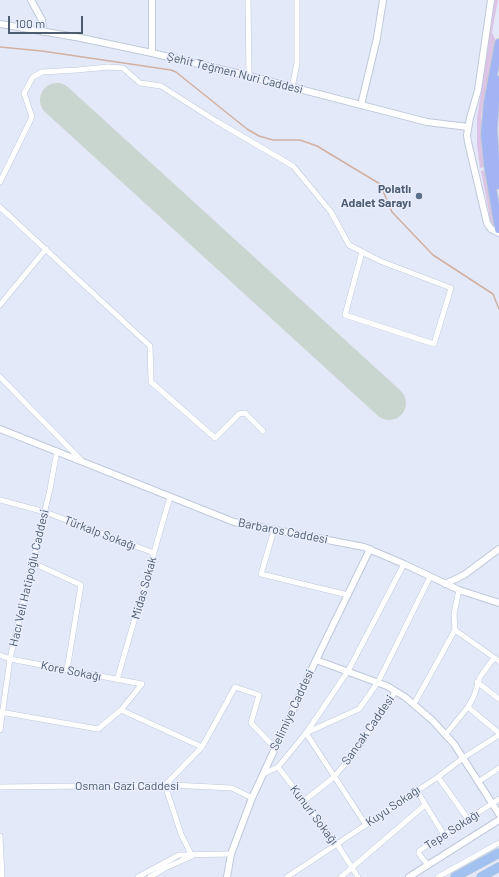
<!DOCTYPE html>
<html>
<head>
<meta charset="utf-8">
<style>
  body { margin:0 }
  #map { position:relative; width:499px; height:877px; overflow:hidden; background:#e4e9fa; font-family:Barlow,sans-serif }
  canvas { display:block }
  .scale { position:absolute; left:8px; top:16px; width:75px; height:18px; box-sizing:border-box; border:2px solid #4c5d6f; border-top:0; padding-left:5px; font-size:12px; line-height:14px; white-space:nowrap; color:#4c5d6f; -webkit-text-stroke:3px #e9eefd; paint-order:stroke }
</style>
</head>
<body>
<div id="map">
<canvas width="499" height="877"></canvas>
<div class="scale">100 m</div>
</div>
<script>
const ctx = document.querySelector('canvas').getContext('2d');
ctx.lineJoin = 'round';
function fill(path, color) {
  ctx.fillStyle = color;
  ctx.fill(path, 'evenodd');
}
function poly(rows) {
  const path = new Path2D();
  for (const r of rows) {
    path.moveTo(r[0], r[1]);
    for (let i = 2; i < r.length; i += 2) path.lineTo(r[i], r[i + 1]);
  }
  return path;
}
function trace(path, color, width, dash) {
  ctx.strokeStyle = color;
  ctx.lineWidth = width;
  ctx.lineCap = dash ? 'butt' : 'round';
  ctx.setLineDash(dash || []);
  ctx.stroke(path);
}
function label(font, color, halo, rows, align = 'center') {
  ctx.font = font + ' Barlow,sans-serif';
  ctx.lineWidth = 3;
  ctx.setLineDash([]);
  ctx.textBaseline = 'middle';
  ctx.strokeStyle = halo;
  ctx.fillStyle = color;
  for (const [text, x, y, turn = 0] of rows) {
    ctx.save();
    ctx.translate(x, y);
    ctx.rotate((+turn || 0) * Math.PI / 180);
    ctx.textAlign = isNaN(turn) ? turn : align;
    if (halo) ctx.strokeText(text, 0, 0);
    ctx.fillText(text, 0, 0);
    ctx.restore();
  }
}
fill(poly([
  [495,0,498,0,492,32,496,41,481,116,481,142,484,167,480,168,477,145,477,118],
  [485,170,495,228,492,225,490,218,481,171]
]), '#ddc4e6');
trace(poly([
  [0,47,42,51,171,70,176,72,247,129,259,136,273,140,300,140,317,146,380,184,392,212,433,255,493,294,499,309]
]), '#d2b0a1', 1.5);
trace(poly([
  [57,100,389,403]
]), '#c8d6cf', 34);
const minor = poly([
  [248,0,249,76],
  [292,88,297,63,297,0],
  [0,182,32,117,24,93,33,77,42,72,77,70,108,67,123,68,140,83,161,86,216,121,293,166,331,212,349,245,380,261,451,288,434,344,345,315,362,252],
  [0,207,150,346],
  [0,305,46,249],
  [0,377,83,462],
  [151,377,150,346,151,382,215,438,239,414,245,413,263,431],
  [0,500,45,512,154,553],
  [274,530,261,574,348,595],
  [33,563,81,585,67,670],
  [455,630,499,661],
  [0,655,10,659,142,684,121,710],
  [117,680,170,497],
  [477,682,499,699],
  [414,704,455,630,454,614,459,590],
  [468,707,499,733],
  [0,712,98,729,121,710,202,747],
  [0,730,10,659,50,489,57,451],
  [446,734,468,707,474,696,480,677,494,658],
  [278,767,306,733,359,709,378,682,430,577],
  [263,774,278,767,304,801,337,844,358,877],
  [438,777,468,819],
  [478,782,499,768],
  [0,787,172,785,232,788,252,798],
  [417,791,444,835],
  [304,801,334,777,357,750,395,692],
  [366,825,306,733,348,671,404,564],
  [0,836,2,877],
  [192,856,181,834,165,785,202,747,235,687,259,695,251,723,275,748],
  [428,865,419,854,419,851,499,799],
  [138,877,179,855,231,854],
  [150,877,165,868,190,857],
  [287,877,438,777,463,758,499,735],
  [341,877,425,805],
  [438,877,499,843]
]);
const tertiary = poly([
  [31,0,42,20,43,32],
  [491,0,478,90,470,118,467,135,468,142,487,223,491,229,499,233],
  [0,24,81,38,152,53,249,76,427,122,468,127],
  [152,53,152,0],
  [361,105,377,38,383,0],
  [0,429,234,522,364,547,404,564,459,590,499,603],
  [445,584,464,575,499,549],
  [316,660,387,686,405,697,432,720,454,744,499,814],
  [227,877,231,854,252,798,316,660,370,549],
  [409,877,499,820]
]);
const primary = poly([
  [499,43,488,102,485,134,488,164,499,229],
  [499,80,495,100,493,129,495,162,499,185]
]);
const trunk = poly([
  [455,877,499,853],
  [481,877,499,867]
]);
trace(minor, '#bec8da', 6);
trace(tertiary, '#bec8da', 8);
trace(primary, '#c6cbd1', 10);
trace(trunk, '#c6cbd1', 10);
trace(minor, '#fff', 5);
trace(tertiary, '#fff', 6);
trace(primary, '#a2b4f3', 8);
trace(trunk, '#a1c1f0', 9);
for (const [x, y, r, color] of [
  [419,196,4,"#5c6f8a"]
]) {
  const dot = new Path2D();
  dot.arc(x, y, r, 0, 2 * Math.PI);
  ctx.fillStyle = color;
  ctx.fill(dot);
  trace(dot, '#e9eefd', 1.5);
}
label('12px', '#4c5d6f', '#e9eefd', [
  ["Şehit Teğmen Nuri Caddesi",235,73,14],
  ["Barbaros Caddesi",283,531,11],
  ["Türkalp Sokağı",100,533,21],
  ["Hacı Veli Hatipoğlu Caddesi",29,578,-77],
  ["Midas Sokak",144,588,-74],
  ["Kore Sokağı",71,671,11],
  ["Selimiye Caddesi",292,710,-65],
  ["Sancak Caddesi",368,730,-55],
  ["Osman Gazi Caddesi",127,786],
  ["Kuyu Sokağı",393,806,-34],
  ["Kunuri Sokağı",314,815,53],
  ["Tepe Sokağı",452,830,-33]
]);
label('bold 12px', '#4e5e75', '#e9eefd', [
  ["Polatlı",411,189],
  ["Adalet Sarayı",411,203]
], 'right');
</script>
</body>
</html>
